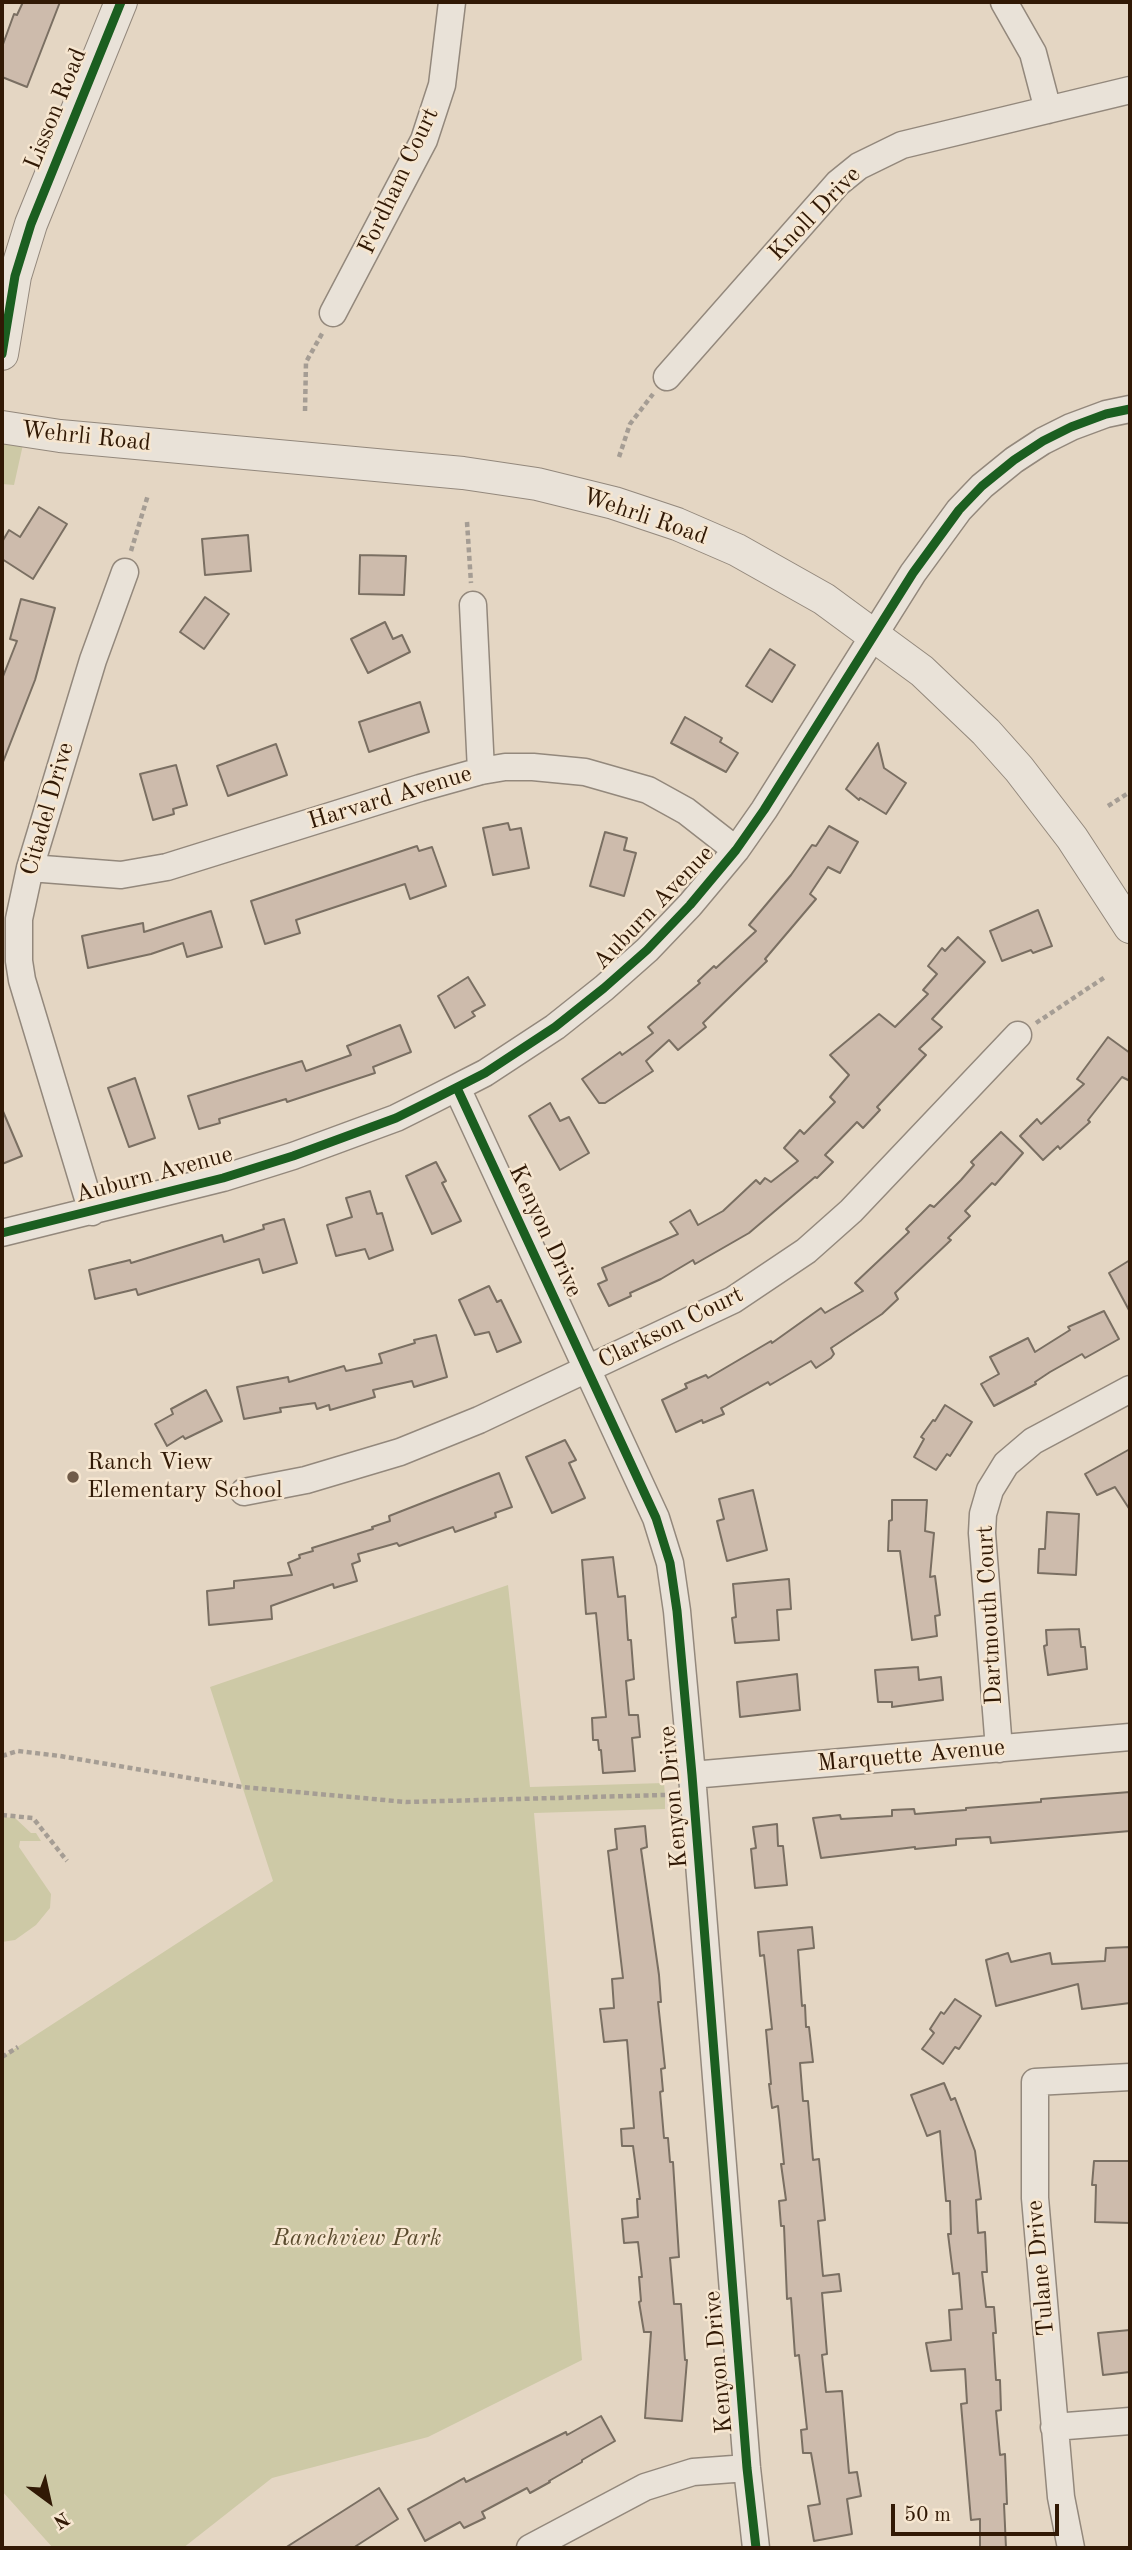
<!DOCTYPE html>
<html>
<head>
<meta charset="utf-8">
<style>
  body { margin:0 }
  #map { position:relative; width:1132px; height:2550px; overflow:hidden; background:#e4d6c3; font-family:"Old Standard TT",serif }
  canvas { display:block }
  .frame { position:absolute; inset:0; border:4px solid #311905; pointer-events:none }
  .north { position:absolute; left:14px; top:2466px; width:70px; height:70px; -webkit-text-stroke:5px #f6e6d0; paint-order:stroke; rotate:147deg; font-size:19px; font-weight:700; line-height:28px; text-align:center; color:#311905 }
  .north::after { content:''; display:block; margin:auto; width:24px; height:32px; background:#311905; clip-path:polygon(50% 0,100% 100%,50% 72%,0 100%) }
  .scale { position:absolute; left:891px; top:2504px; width:168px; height:32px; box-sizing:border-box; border:4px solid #311905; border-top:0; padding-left:9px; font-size:21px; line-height:24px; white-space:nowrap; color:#311905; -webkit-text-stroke:5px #f6e6d0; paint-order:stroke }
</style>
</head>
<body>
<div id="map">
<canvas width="1132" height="2550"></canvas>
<div class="frame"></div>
<div class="north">N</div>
<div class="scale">50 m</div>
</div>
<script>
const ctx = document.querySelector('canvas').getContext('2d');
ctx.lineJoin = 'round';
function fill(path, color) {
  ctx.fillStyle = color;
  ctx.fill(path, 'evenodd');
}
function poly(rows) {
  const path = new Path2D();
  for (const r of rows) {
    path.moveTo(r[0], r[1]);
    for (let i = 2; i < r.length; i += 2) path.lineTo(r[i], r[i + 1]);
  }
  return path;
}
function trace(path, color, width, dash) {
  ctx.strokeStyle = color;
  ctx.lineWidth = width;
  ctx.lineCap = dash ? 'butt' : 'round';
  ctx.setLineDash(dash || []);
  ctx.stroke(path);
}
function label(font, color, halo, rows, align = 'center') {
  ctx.font = font + ' "Old Standard TT",serif';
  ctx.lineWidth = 5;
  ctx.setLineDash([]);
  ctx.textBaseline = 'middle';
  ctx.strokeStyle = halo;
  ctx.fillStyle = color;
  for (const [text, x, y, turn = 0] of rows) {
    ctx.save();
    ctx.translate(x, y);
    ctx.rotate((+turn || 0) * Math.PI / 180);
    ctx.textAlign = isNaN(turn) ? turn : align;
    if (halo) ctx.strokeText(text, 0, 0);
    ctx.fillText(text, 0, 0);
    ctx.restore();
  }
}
fill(poly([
  [2,427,26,431,14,485,2,484],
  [508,1585,530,1787,664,1783,665,1795,665,1809,534,1813,582,2360,428,2437,272,2478,183,2548,53,2548,2,2491,2,2057,273,1881,210,1687],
  [2,1817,15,1818,31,1833,36,1833,41,1841,20,1841,19,1847,51,1894,50,1908,36,1925,15,1940,2,1942]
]), '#cdc9a6');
const building = poly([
  [23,2,60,2,27,87,2,77,2,47,14,14,17,15,23,2],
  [39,507,67,524,33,579,2,559,2,542,9,530,20,537,39,507],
  [248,535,251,571,205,575,202,539,248,535],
  [360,555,406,556,404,595,359,594,360,555],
  [205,597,229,614,204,649,180,632,205,597],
  [21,599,55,608,35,680,3,762,2,679,17,641,10,639,21,599],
  [385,622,393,639,402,635,410,652,368,673,351,639,385,622],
  [770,649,795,665,772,702,746,686,770,649],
  [420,702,429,732,369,752,359,722,420,702],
  [685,717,722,738,720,742,738,753,726,772,671,743,685,717],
  [878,743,884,768,906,783,886,814,860,798,859,800,846,789,878,743],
  [276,744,287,775,228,796,217,766,276,744],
  [176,765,187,805,173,809,174,814,153,820,140,774,176,765],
  [508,823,510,830,521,828,529,868,493,875,483,828,508,823],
  [829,826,858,842,840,873,828,867,810,894,816,899,765,959,767,961,703,1023,706,1027,678,1050,669,1040,646,1061,653,1071,605,1103,599,1103,582,1079,620,1052,622,1055,653,1033,648,1027,700,983,698,981,714,966,716,968,756,931,749,925,791,875,812,845,816,846,829,826],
  [605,832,627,838,624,850,636,853,624,896,590,886,605,832],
  [417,846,419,851,432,847,446,886,410,899,405,884,296,920,300,933,265,944,251,901,417,846],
  [1038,910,1052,946,1033,953,1031,950,1002,961,990,931,1038,910],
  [211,911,222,947,187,957,183,943,151,954,88,968,82,936,143,923,144,932,211,911],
  [958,937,985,962,932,1019,942,1027,919,1049,926,1055,877,1107,880,1110,863,1128,857,1122,825,1155,833,1162,817,1178,815,1177,749,1233,695,1264,693,1260,661,1279,630,1293,631,1296,609,1306,598,1284,607,1280,602,1268,678,1234,670,1222,690,1210,698,1225,723,1211,756,1180,760,1184,765,1178,771,1182,798,1161,784,1148,800,1130,804,1134,835,1102,830,1097,849,1075,830,1055,879,1014,895,1027,928,994,923,990,937,974,928,966,942,948,945,951,958,937],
  [468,977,485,1005,472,1012,475,1016,455,1028,438,996,468,977],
  [400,1025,411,1052,373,1067,375,1073,287,1102,286,1099,219,1119,220,1123,199,1129,188,1096,302,1061,306,1071,351,1055,347,1046,400,1025],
  [1108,1037,1130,1053,1130,1081,1122,1077,1088,1120,1090,1122,1060,1149,1058,1146,1043,1160,1020,1136,1037,1119,1041,1124,1084,1084,1077,1079,1108,1037],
  [135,1078,155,1138,129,1147,108,1088,135,1078],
  [550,1103,560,1121,569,1117,589,1153,560,1170,529,1116,550,1103],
  [2,1109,22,1156,2,1164,2,1109],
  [1001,1132,1023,1153,995,1185,992,1183,965,1211,970,1216,948,1238,951,1240,895,1293,898,1299,882,1314,831,1348,834,1354,831,1358,816,1368,811,1361,770,1385,768,1382,721,1408,724,1414,703,1423,702,1420,676,1432,662,1400,687,1388,685,1384,706,1375,708,1378,771,1341,772,1343,821,1308,825,1313,863,1291,855,1283,909,1232,906,1229,930,1205,934,1207,961,1180,974,1165,971,1162,1001,1132],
  [436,1162,446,1181,442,1183,461,1221,432,1234,406,1176,436,1162],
  [370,1191,377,1214,382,1213,393,1250,369,1259,365,1249,336,1256,327,1225,352,1217,346,1198,370,1191],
  [284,1219,297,1263,263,1273,259,1259,138,1295,136,1289,95,1299,89,1270,130,1260,131,1263,222,1235,224,1242,264,1229,263,1225,284,1219],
  [1130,1260,1130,1312,1109,1273,1130,1260],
  [489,1286,497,1302,501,1300,521,1342,497,1352,489,1332,475,1335,459,1300,489,1286],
  [1104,1311,1119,1339,1085,1358,1082,1354,1050,1372,1035,1382,1036,1384,994,1406,981,1384,999,1374,990,1357,1028,1338,1035,1352,1070,1330,1068,1327,1104,1311],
  [436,1335,447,1377,414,1387,412,1381,373,1390,375,1397,330,1410,329,1405,317,1409,315,1403,280,1408,281,1412,244,1419,237,1387,288,1377,289,1382,344,1366,346,1371,382,1363,379,1354,415,1343,414,1340,436,1335],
  [206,1390,222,1421,185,1439,183,1436,167,1446,155,1424,173,1414,171,1409,206,1390],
  [945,1405,972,1422,950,1456,947,1454,936,1470,914,1457,924,1439,921,1437,933,1420,935,1421,945,1405],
  [565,1440,576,1460,569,1463,585,1498,552,1513,526,1457,565,1440],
  [1130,1449,1130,1510,1115,1487,1097,1495,1085,1474,1130,1449],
  [499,1473,512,1507,495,1513,496,1517,455,1532,453,1527,399,1546,397,1543,358,1554,360,1561,352,1564,357,1581,334,1588,333,1584,271,1606,272,1619,209,1625,207,1591,234,1588,234,1581,292,1575,288,1563,300,1558,299,1555,313,1551,312,1548,373,1529,372,1527,390,1521,389,1516,499,1473],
  [753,1490,767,1550,727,1561,717,1521,724,1519,719,1499,753,1490],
  [892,1500,927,1500,925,1531,934,1533,930,1577,935,1576,940,1615,935,1616,937,1636,912,1640,900,1551,888,1551,889,1521,892,1520,892,1500],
  [1047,1512,1079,1514,1076,1575,1038,1573,1039,1549,1045,1549,1047,1512],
  [613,1557,618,1597,625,1596,628,1640,631,1640,634,1679,626,1681,629,1715,638,1715,640,1737,632,1738,635,1771,603,1773,601,1750,599,1750,598,1740,593,1740,592,1718,606,1717,596,1613,586,1614,582,1560,613,1557],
  [789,1579,791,1609,777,1610,779,1640,735,1643,732,1618,736,1617,733,1584,789,1579],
  [1079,1629,1081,1647,1085,1647,1087,1669,1048,1675,1044,1646,1047,1645,1046,1630,1079,1629],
  [918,1667,919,1680,941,1677,943,1700,892,1707,892,1702,878,1702,875,1670,918,1667],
  [797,1674,800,1710,740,1717,737,1682,797,1674],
  [1130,1792,1130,1831,991,1843,990,1837,956,1839,956,1845,915,1849,915,1847,821,1858,813,1818,840,1815,841,1819,892,1816,892,1810,914,1809,915,1814,966,1810,966,1808,1041,1802,1041,1799,1130,1792],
  [777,1824,778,1846,783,1846,787,1885,755,1888,751,1849,756,1848,753,1827,777,1824],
  [645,1826,647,1847,641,1849,659,1975,661,2002,658,2002,665,2068,661,2069,663,2091,660,2092,664,2138,668,2138,670,2162,673,2162,679,2257,670,2258,674,2304,681,2304,685,2360,687,2360,682,2421,645,2418,651,2332,644,2332,639,2302,641,2301,639,2277,642,2277,638,2242,624,2243,622,2219,638,2217,637,2199,640,2199,633,2146,622,2146,621,2129,634,2128,627,2040,604,2042,600,2009,614,2008,612,1979,623,1978,608,1851,617,1849,615,1829,645,1826],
  [812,1927,814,1948,798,1950,802,2006,805,2005,806,2027,809,2027,813,2062,800,2063,803,2101,808,2101,813,2160,819,2159,825,2220,818,2221,823,2276,839,2274,841,2291,822,2293,827,2354,822,2355,826,2392,842,2391,849,2473,857,2472,861,2496,847,2499,852,2534,814,2541,808,2506,820,2504,811,2453,803,2453,801,2430,807,2429,799,2355,795,2356,791,2298,787,2299,784,2226,781,2226,779,2201,786,2200,781,2164,784,2164,778,2106,772,2108,769,2084,771,2084,766,2030,772,2029,764,1955,760,1956,758,1932,812,1927],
  [1130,1947,1130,2003,1082,2009,1078,1984,996,2006,986,1960,1008,1953,1011,1962,1050,1953,1052,1964,1105,1961,1106,1948,1130,1947],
  [955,1999,981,2016,959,2049,955,2047,943,2064,922,2049,934,2033,930,2029,941,2012,944,2014,955,1999],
  [944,2083,951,2100,955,2098,975,2151,981,2199,976,2200,978,2233,985,2232,987,2272,982,2272,986,2307,994,2307,996,2333,993,2333,996,2380,1000,2380,1001,2410,996,2411,1000,2455,1005,2454,1007,2504,1004,2504,1006,2548,980,2548,980,2519,971,2520,961,2404,967,2403,965,2369,931,2371,926,2343,951,2340,949,2310,962,2309,959,2273,953,2274,948,2234,951,2234,950,2201,946,2201,940,2131,927,2136,911,2095,944,2083],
  [1094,2161,1130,2161,1130,2223,1095,2222,1096,2185,1092,2185,1094,2161],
  [1130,2330,1130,2372,1103,2375,1098,2333,1130,2330],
  [601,2416,615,2441,582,2460,582,2462,549,2481,550,2482,530,2493,527,2488,482,2512,485,2518,464,2528,460,2522,425,2541,408,2509,464,2478,466,2482,566,2432,567,2435,601,2416],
  [379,2488,398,2519,353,2548,285,2548,379,2488]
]);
fill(building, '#cdbbac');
trace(building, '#7a6f62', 2);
const minor = poly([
  [1004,2,1033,53,1048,110],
  [333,313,424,140,442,85,452,2],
  [667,377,838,183,859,166,902,145,1130,90],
  [473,605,481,771],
  [30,868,121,875,167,867,420,788,481,771,505,767,533,767,585,772,648,790,686,811,736,850],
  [457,1088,656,1518,670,1563,677,1611,692,1775,747,2468,756,2548],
  [92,1212,22,980,19,961,19,919,30,868,93,660,125,572],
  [2,1233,223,1178,293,1156,396,1118,434,1099,485,1073,555,1027,604,988,647,950,690,905,736,850,764,810,913,573,959,510,982,486,1014,460,1043,441,1071,427,1106,414,1130,409],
  [244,1492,306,1480,400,1452,479,1420,733,1300,806,1251,851,1211,1018,1035],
  [999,1749,982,1533,983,1514,990,1490,1006,1464,1033,1441,1130,1389],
  [692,1775,1130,1737],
  [1054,2427,1130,2421],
  [530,2548,645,2487,693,2472,747,2468],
  [1071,2548,1061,2497,1035,2198,1035,2082,1130,2077]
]);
const tertiary = poly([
  [2,354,15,276,31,224,121,2],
  [2,427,60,436,463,473,537,484,614,503,677,524,737,550,824,599,922,671,986,732,1019,769,1072,838,1130,927]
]);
trace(minor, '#93887c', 29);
trace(tertiary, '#93887c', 34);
trace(poly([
  [305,411,306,362,323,332],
  [619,457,630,424,653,394],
  [467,522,471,583],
  [131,551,148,495],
  [1108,806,1130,792],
  [1036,1023,1105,977],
  [2,1756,18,1751,60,1756,242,1787,406,1802,665,1795],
  [2,1815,33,1818,67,1861],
  [2,2057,18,2047]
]), '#a59d94', 4.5, [5, 3.5]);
trace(minor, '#e9e2d8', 26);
trace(tertiary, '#e9e2d8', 32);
trace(poly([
  [2,354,15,276,31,224,121,2],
  [457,1088,656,1518,670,1563,677,1611,692,1775,747,2468,756,2548],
  [2,1233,223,1178,293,1156,396,1118,434,1099,485,1073,555,1027,604,988,647,950,690,905,736,850,764,810,913,573,959,510,982,486,1014,460,1043,441,1071,427,1106,414,1130,409]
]), '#1b5e20', 9);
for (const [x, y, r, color] of [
  [73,1477,7,"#705b48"]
]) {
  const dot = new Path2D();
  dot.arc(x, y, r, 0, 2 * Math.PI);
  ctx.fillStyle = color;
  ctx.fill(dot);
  trace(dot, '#f6e6d0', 2.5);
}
label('24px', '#311905', '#f6e6d0', [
  ["Lisson Road",56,109,-68],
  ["Fordham Court",399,181,-65],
  ["Knoll Drive",815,214,-46],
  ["Wehrli Road",86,437,6],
  ["Wehrli Road",645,517,19],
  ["Harvard Avenue",390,798,-17],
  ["Citadel Drive",48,809,-74],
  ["Auburn Avenue",654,908,-46],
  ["Auburn Avenue",154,1175,-15],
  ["Kenyon Drive",545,1231,65],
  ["Clarkson Court",671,1328,-26],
  ["Dartmouth Court",990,1615,-93],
  ["Marquette Avenue",911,1756,-5],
  ["Kenyon Drive",674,1797,-95],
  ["Tulane Drive",1041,2268,-95],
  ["Kenyon Drive",719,2362,-95]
]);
label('24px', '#311905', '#f6e6d0', [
  ["Ranch View",87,1463],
  ["Elementary School",87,1491]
], 'left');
label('italic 24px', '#5a4b2e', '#f6e6d0', [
  ["Ranchview Park",357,2239]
]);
</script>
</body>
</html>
